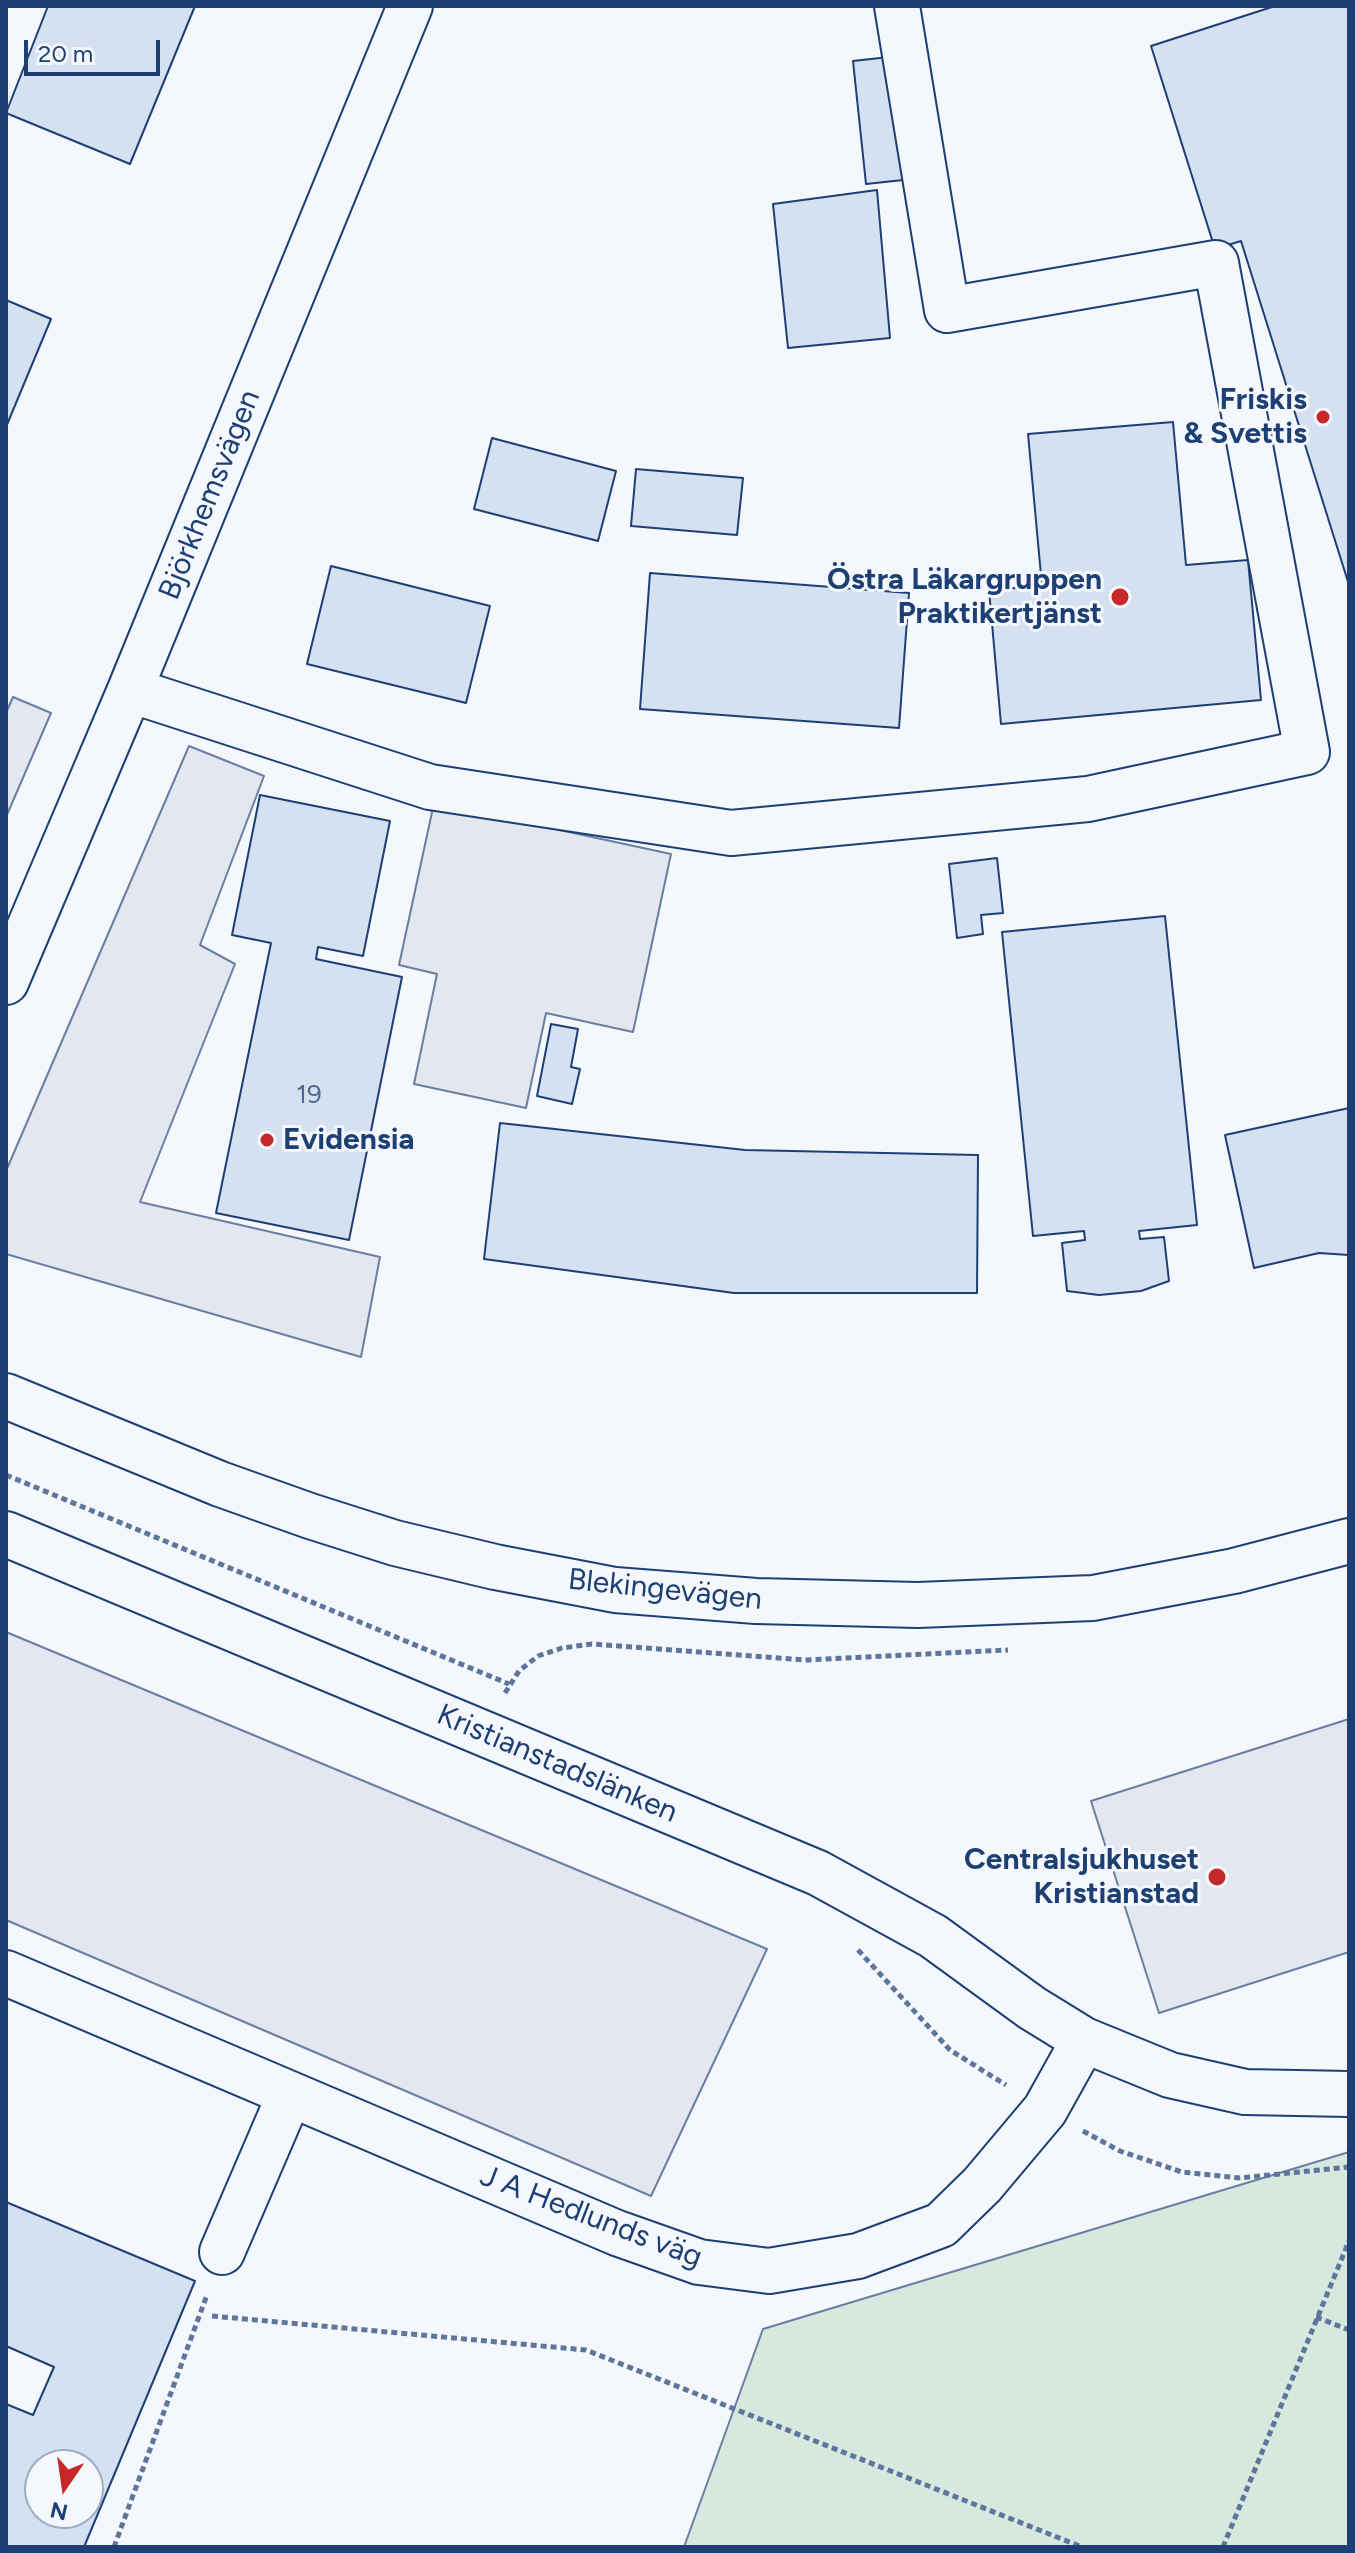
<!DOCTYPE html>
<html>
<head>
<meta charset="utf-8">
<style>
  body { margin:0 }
  #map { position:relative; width:1355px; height:2553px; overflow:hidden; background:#f4f7fb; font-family:Figtree,sans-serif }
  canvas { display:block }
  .frame { position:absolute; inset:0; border:8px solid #1d3f73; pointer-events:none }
  .north { position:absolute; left:24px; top:2449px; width:80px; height:80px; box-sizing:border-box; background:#f4f7fb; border:2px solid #9eadc5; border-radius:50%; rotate:193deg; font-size:22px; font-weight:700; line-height:32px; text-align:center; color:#1d3f73 }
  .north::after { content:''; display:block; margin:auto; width:28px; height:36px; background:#c62828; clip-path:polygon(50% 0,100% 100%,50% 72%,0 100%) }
  .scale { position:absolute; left:24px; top:40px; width:136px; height:36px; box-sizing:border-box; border:4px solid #1d3f73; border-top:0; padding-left:10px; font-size:24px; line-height:28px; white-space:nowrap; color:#1d3f73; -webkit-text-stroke:6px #f4f7fb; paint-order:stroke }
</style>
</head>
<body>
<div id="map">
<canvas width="1355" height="2553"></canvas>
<div class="frame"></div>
<div class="north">N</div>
<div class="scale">20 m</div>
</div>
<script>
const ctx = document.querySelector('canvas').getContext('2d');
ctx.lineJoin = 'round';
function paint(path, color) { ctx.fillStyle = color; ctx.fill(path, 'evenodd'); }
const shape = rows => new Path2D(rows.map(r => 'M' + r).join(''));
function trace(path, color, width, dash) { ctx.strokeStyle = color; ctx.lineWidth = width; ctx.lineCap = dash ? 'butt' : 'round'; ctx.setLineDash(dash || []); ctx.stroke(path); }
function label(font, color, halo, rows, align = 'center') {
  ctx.font = font + ' Figtree,sans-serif'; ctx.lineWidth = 6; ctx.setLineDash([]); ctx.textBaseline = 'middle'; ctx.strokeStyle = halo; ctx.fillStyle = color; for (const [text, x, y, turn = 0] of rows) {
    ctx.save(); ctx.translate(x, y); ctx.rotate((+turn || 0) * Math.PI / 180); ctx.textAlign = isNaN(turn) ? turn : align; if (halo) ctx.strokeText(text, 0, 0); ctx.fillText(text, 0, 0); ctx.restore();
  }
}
const green = shape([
  [1349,2152,1349,2547,684,2547,763,2329,1349,2152]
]);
const parking = shape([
  [13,697,51,713,6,817,6,713,13,697],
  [189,746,264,776,200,945,235,964,140,1202,380,1257,361,1357,6,1254,6,1171,189,746],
  [434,803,671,854,633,1032,546,1013,526,1108,414,1084,437,974,399,965,434,803],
  [6,1632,767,1949,651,2196,6,1920,6,1632],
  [1349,1719,1349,1952,1159,2013,1091,1801,1349,1719]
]);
const building = shape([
  [48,6,195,6,130,164,6,113,48,6],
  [1275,6,1349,6,1349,585,1241,241,1215,249,1151,46,1275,6],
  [889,57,903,180,866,184,853,61,889,57],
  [877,190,890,338,788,348,773,204,877,190],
  [6,300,51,319,6,427,6,300],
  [1173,422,1186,565,1248,560,1261,700,1001,724,989,590,1042,586,1028,434,1173,422],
  [492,438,616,471,598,541,474,509,492,438],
  [636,469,743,478,737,535,631,526,636,469],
  [331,566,490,606,466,703,307,664,331,566],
  [650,573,909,593,899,728,640,709,650,573],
  [260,795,390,821,363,956,318,947,316,959,402,977,349,1240,216,1213,271,943,232,935,260,795],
  [997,858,1003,913,981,915,983,934,957,938,949,864,997,858],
  [1165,916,1197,1225,1139,1231,1140,1239,1164,1237,1169,1281,1141,1291,1099,1295,1067,1291,1062,1243,1085,1240,1084,1231,1033,1236,1002,932,1165,916],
  [551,1024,578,1029,571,1067,580,1069,572,1104,537,1096,551,1024],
  [1349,1108,1349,1255,1319,1253,1254,1268,1225,1135,1349,1108],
  [500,1123,745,1150,978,1155,977,1293,734,1293,484,1259,500,1123],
  [6,2202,195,2281,84,2547,6,2547,6,2404,33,2415,54,2367,6,2346,6,2202],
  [40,2465,88,2465,88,2513,40,2513,40,2465]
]);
const path = shape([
  [6,1475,509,1684],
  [505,1693,519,1671,538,1656,562,1648,592,1644,805,1660,1008,1650],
  [858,1950,950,2050,1006,2085],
  [1083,2131,1120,2151,1182,2172,1240,2178,1349,2167],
  [212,2316,586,2350,1082,2547],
  [1316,2317,1349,2330],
  [114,2547,207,2295],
  [1223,2547,1349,2241]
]);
const minor = shape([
  [130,690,430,787,731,833,1088,799,1307,752,1216,263,947,310,897,6],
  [6,982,130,690,410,6],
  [6,1534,818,1873,933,1936,1032,2008,1084,2040,1170,2075,1245,2092,1349,2094],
  [6,1973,617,2233,699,2262,769,2271,858,2256,941,2225,982,2185,1045,2110,1084,2040],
  [222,2252,290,2094]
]);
const major = shape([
  [6,1396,220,1484,310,1516,395,1543,495,1567,615,1590,756,1601,918,1605,1093,1598,1234,1571,1349,1541]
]);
const markers = [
  [1323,417,8,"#c62828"],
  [1120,597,10,"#c62828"],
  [267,1140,8,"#c62828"],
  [1217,1877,10,"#c62828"]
];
const numberNames = [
  ["19",309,1095]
];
const poiNames = [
  ["Friskis",1307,400],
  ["& Svettis",1307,434],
  ["Östra Läkargruppen",1102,580],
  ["Praktikertjänst",1102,614],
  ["Evidensia",283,1140,"left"],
  ["Centralsjukhuset",1199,1860],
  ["Kristianstad",1199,1894]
];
const streetNames = [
  ["Björkhemsvägen",210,495,-68],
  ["Blekingevägen",665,1590,6],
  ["Kristianstadslänken",557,1764,23],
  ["J A Hedlunds väg",591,2217,21]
];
paint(green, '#d7e8df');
trace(green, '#687fa3', 2);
paint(parking, '#e3e8f0');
trace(parking, '#687fa3', 2);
paint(building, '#d5e0f0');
trace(building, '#1d3f73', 2);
trace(minor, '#1d3f73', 48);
trace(major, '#1d3f73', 48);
trace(path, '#5e769c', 5, [6, 4]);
trace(minor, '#f4f7fb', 44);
trace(major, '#f4f7fb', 44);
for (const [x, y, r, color] of markers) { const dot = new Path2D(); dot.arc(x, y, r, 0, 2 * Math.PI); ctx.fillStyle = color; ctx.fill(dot); trace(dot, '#f4f7fb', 3); }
label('26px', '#4b6792', null, numberNames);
label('bold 30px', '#1d3f73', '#f4f7fb', poiNames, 'right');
label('30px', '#1d3f73', '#f4f7fb', streetNames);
</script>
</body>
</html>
